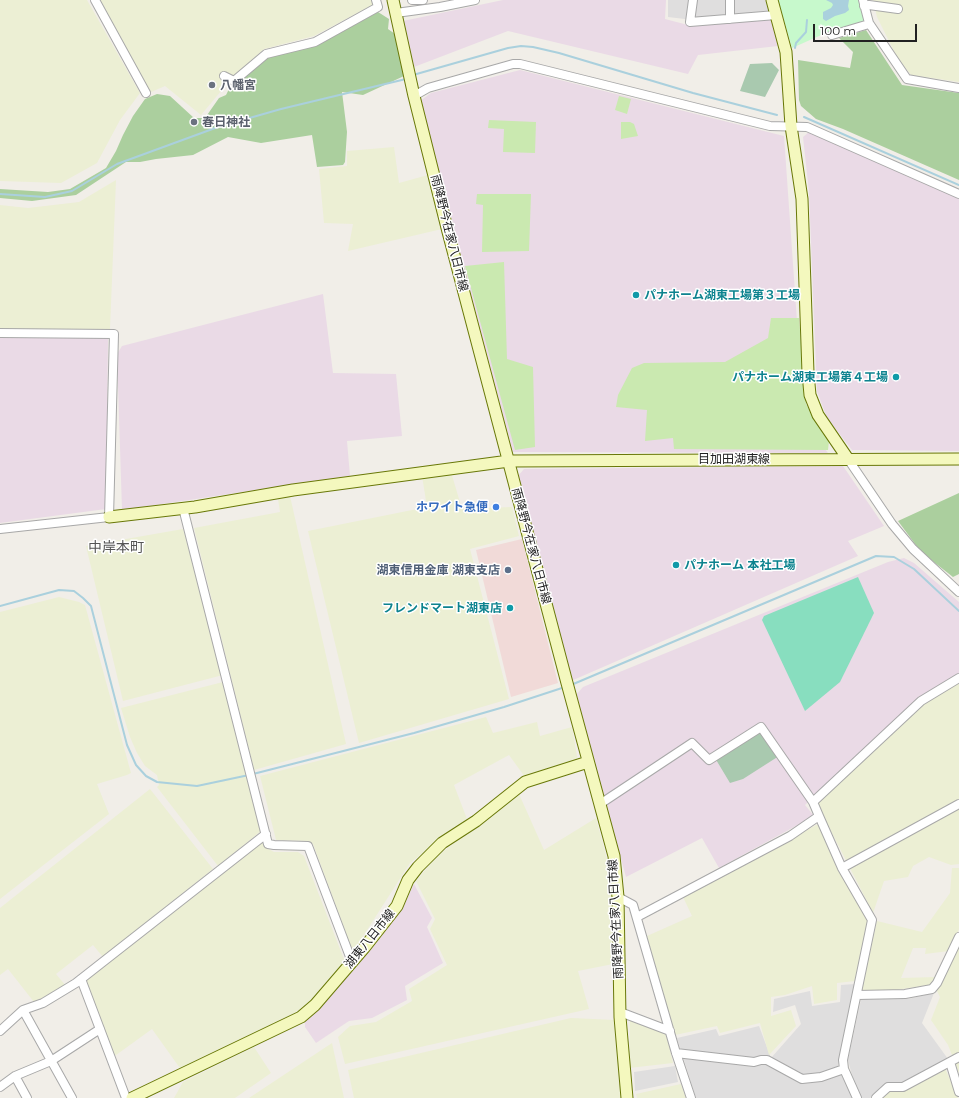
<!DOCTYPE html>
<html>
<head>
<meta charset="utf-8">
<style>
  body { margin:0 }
  #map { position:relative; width:959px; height:1098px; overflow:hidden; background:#f1eee8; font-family:Montserrat,sans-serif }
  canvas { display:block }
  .scale { position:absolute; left:813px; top:24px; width:104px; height:18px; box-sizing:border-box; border:2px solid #212121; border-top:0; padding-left:5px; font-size:12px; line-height:14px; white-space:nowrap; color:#212121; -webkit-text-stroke:3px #fff; paint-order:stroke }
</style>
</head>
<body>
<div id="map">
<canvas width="959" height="1098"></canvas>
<div class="scale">100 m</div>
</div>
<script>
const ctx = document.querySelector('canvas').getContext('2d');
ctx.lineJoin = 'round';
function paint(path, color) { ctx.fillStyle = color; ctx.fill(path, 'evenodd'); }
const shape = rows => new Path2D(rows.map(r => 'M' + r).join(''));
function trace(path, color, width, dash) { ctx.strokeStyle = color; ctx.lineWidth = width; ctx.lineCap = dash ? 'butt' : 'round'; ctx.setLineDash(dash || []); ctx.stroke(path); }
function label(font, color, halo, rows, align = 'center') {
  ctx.font = font + ' Montserrat,"Noto Sans JP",sans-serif'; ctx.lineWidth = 3; ctx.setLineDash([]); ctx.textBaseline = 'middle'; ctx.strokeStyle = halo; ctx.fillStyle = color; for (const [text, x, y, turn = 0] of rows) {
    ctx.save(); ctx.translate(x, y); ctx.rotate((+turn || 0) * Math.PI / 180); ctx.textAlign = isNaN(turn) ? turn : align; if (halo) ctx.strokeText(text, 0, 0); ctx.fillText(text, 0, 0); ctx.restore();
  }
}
const residential = shape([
  [668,0,766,0,770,11,685,19,668,17],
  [855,984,838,1066,854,1098,696,1098,677,1038,716,1029,719,1036,759,1026,771,1058,801,1024,795,1005,773,1012,774,999,810,991,812,1006,840,1002,841,985],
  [934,993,922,1023,948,1059,902,1083,886,1084,870,1098,858,1098,848,1060,861,999,908,999],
  [675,1066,678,1082,635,1091,634,1072]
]);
const commercial = shape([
  [522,539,558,683,511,697,476,550]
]);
const industrial = shape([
  [503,0,666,0,665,19,688,25,771,19,778,46,698,55,688,74,508,31,414,67,403,21],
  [520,70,784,136,804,421,828,453,513,452,420,101,431,93],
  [809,132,959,198,959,451,852,450,827,418,817,391,809,192,803,137],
  [323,294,333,373,396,374,402,436,347,441,350,476,122,510,117,354,122,346],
  [0,337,108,338,106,509,0,523],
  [843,466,884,526,848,541,858,556,571,681,518,476,524,469],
  [904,558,914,563,959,602,959,673,935,690,930,690,805,805,814,816,719,868,702,838,626,877,576,695,583,687,888,562],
  [414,884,432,918,427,927,443,963,405,986,407,1000,372,1018,349,1021,316,1043,305,1027,305,1020,356,968,405,903]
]);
const farmland = shape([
  [0,0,87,0,140,93,120,120,97,163,61,183,0,181],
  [100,0,375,0,376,3,314,36,264,49,227,84,201,115,165,86,149,93],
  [873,0,959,0,959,82,911,75,897,57,877,17],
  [394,147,399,183,428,175,442,229,348,251,353,224,324,223,319,169,347,166,347,151],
  [116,180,110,329,0,329,0,205,28,208,79,202],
  [451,472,462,509,512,507,519,536,470,549,509,699,359,743,308,531,427,507,422,476],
  [290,496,346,744,254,770,194,528,280,512,278,499],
  [183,529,223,675,123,701,86,546],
  [59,597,79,602,85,605,131,773,127,775,97,784,109,814,0,899,0,612],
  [959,681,959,864,951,865,929,857,913,866,908,877,884,881,873,913,817,804,921,706],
  [223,682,261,831,218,866,157,787,159,785,157,775,145,766,137,753,130,737,121,708],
  [486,717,493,733,537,722,540,736,572,727,578,762,525,777,509,755,454,785,467,819,410,863,353,952,313,844,308,841,276,840,260,776],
  [150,789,213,869,103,957,93,945,56,974,66,986,34,1002,8,969,0,975,0,908],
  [519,794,544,850,596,818,610,870,613,964,578,971,589,1009,345,1064,338,1037,350,1026,376,1022,412,1001,409,989,447,965,430,929,435,919,416,881,437,856],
  [820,823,868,921,855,981,837,983,837,1000,814,1004,812,986,785,995,771,997,771,1016,791,1010,796,1026,769,1055,760,1023,720,1033,717,1026,675,1035,647,936,692,916,683,897],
  [264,839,265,847,274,852,298,852,304,856,345,962,315,997,298,1011,182,1071,152,1029,112,1058,84,986,85,979],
  [952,868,959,868,959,929,949,951,925,954,926,948,913,948,901,978,937,977,930,985,895,990,861,991,877,921,922,932,950,893],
  [959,947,959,1073,948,1045,931,1020,940,997,937,991],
  [571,1018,615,1020,622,1098,354,1098,348,1070],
  [630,1019,666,1033,673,1063,629,1068],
  [332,1043,344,1098,249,1098],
  [254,1047,271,1073,235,1098,174,1098,183,1082],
  [945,1068,958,1098,881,1098,889,1090],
  [681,1084,686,1098,637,1098,636,1094]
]);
const grass = shape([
  [619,96,631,99,627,114,615,110],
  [489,120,536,122,535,153,503,152,504,129,488,128],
  [621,122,630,122,634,124,638,136,621,139],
  [477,194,531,194,529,251,482,252,483,205,476,204],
  [504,262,507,359,533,367,535,447,515,450,465,266],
  [771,318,799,318,806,404,829,441,828,450,674,449,673,438,645,441,647,410,616,407,618,395,632,368,644,363,725,362,768,338]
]);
const forest = shape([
  [378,12,389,19,388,29,395,34,404,76,363,95,342,92,347,132,345,162,343,165,317,167,312,135,261,143,228,137,193,155,156,159,140,162,126,162,76,195,32,201,0,198,0,189,48,192,70,189,106,168,116,151,123,135,133,116,145,99,157,94,170,96,194,118,205,118,219,98,226,95,229,89,269,56,319,44],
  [866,30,902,85,959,93,959,180,843,129,816,119,801,106,799,100,798,60,850,68,853,52,839,38],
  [959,493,959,574,953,577,921,552,898,521]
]);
const cemetery = shape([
  [772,63,779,70,765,97,740,91,750,64],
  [761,728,779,756,743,779,730,783,715,758]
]);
const park = shape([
  [778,0,860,0,864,21,828,32,792,48]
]);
const pitch = shape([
  [858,577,874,613,840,682,805,711,762,620,764,616]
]);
const water = shape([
  [826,0,849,0,848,6,849,10,845,13,835,16,826,21,823,19,823,12,831,8,833,5,832,3]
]);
const stream = shape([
  [795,48,796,43,806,32,807,20],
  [413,75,508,48,521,46,533,47,559,53,693,93,777,115],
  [804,117,959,185],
  [0,194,45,197,72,191,117,164,218,127,281,109,406,79],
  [0,606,59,590,74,591,83,598,91,606,127,745,136,765,146,776,157,782,197,786,249,775],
  [571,685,876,556,894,557,914,569,959,611],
  [253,774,414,733,504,707,565,687]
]);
const street = shape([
  [95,0,146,93],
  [412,0,423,0],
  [693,0,690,22,776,15],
  [730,0,730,19],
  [863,0,869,23,907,79,959,88],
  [864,6,869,5,898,9],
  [396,13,440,7,475,0],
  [832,35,869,24],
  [224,76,234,81,266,54,315,42,378,7,376,0],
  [414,96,428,88,513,64,520,64,770,126,807,127,959,194],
  [0,333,114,334,109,517,0,529],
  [848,459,892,524,913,549,959,592],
  [183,508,268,844,274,845,308,846,352,962],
  [813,802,921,701,959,678],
  [600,804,692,743,709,760,761,727,813,802,819,816],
  [842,868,959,804],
  [618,897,633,905,676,1053,691,1098],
  [637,917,790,836,819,816,842,868,872,920,843,1060,844,1069,857,1098],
  [81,979,126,1098],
  [857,995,905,994,932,989,937,983,959,937],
  [23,1010,72,1098],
  [620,1012,670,1031],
  [0,1031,23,1010,43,1003,76,983,266,834],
  [676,1053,754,1062,761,1060,767,1060,802,1079,821,1077,844,1069],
  [950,1062,959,1092],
  [15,1076,27,1098],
  [0,1087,15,1076,51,1061,100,1029],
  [876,1098,888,1087,903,1087,959,1057]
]);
const secondary = shape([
  [393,0,414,96,448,232,567,683,614,856,618,897,620,1017,627,1098],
  [772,0,786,52,791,126,802,199,808,373,810,395,818,415,848,459],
  [109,517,195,507,293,490,509,461,959,459],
  [132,1098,301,1017,315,1005,364,948,397,906,408,880,418,867,442,843,476,821,525,782,588,762]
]);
const markers = [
  [212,85,4,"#6b7280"],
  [194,122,4,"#6b7280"],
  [636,295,4,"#0f9aa8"],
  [896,377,4,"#0f9aa8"],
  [496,507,4,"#3f7fe0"],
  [676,565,4,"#0f9aa8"],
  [508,570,4,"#5c6f8a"],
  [510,608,4,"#0f9aa8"]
];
const worshipNames = [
  ["八幡宮",220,85],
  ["春日神社",202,122]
];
const streetNames = [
  ["雨降野今在家八日市線",449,233,76],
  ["目加田湖東線",734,459],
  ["雨降野今在家八日市線",531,546,75],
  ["雨降野今在家八日市線",616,919,-93],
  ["湖東八日市線",370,939,-51]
];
const cultureNames = [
  ["パナホーム湖東工場第３工場",644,295],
  ["パナホーム湖東工場第４工場",888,377,"right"],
  ["パナホーム 本社工場",684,565],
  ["フレンドマート湖東店",502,608,"right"]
];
const shopNames = [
  ["ホワイト急便",488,507]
];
const serviceNames = [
  ["湖東信用金庫 湖東支店",500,570]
];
const quarterNames = [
  ["中岸本町",116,548]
];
paint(residential, '#dfdede');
paint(commercial, '#f1dad8');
paint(industrial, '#eadae6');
paint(farmland, '#ecefd4');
paint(grass, '#cae9b0');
paint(forest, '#abcf9e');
paint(cemetery, '#a9c9af');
paint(park, '#c7f9cc');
paint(pitch, '#88debf');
paint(water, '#aad0dd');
trace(stream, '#aad0dd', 2);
trace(street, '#a8a8a8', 10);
trace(secondary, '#697808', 13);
trace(street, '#fff', 8);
trace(secondary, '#f4f8be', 11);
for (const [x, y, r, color] of markers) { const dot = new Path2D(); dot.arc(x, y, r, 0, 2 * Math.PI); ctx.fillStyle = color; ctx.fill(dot); trace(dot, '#fff', 1.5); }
label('bold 12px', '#5b616d', '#fff', worshipNames, 'left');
label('12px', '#212121', '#fff', streetNames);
label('bold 12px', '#0d838f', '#fff', cultureNames, 'left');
label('bold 12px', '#366cbe', '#fff', shopNames, 'right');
label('bold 12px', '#4e5e75', '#fff', serviceNames, 'right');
label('14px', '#545454', '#fff', quarterNames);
</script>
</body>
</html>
